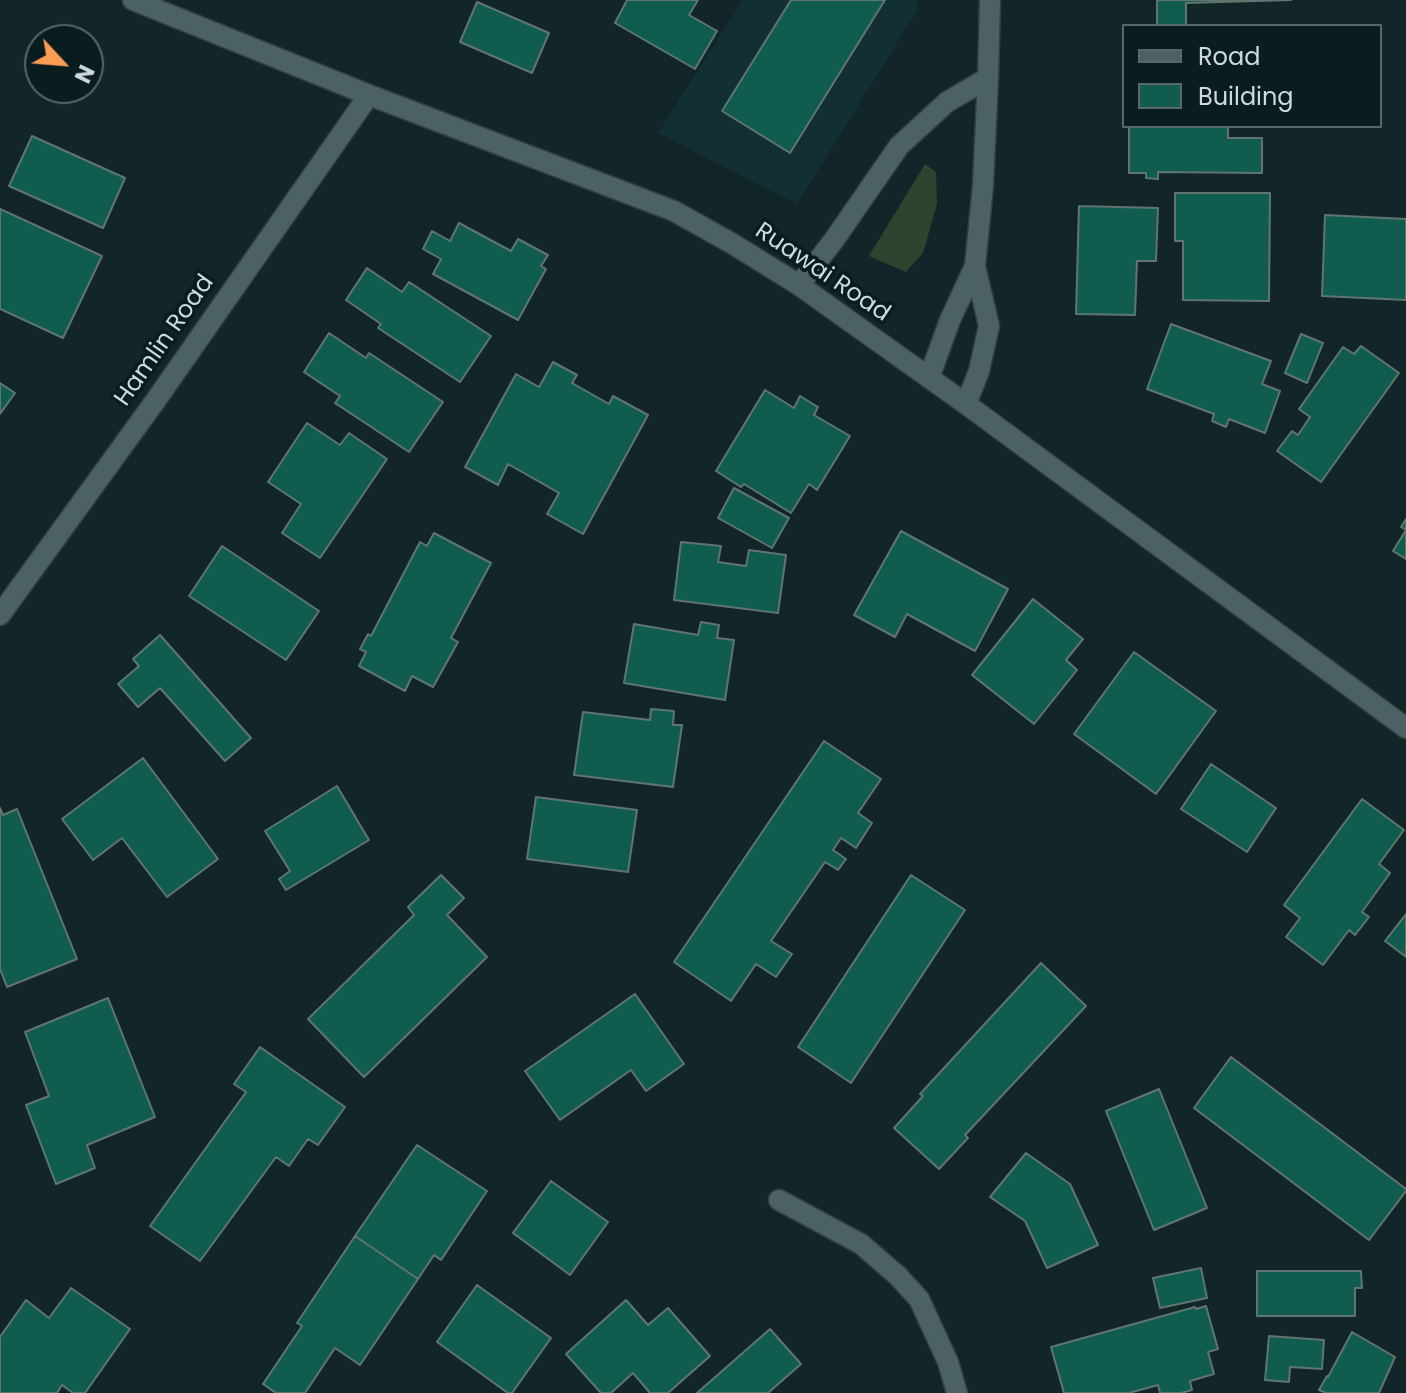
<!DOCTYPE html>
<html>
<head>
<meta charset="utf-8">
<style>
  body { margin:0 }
  #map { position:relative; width:1406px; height:1393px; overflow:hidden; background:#122528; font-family:Poppins,sans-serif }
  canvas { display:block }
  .legend { position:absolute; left:1122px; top:24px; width:260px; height:104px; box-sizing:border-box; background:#091c1e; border:2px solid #58686a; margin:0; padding:10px 14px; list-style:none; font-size:24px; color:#cedadb }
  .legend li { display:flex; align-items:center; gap:16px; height:40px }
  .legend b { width:40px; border:2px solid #58686a }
  .north { position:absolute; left:24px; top:24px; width:80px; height:80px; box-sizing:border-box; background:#091c1e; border:2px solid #58686a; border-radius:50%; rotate:116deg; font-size:22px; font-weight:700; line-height:32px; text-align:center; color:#cedadb }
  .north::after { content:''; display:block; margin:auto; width:28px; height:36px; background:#fc9d53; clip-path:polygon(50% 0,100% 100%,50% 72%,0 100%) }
</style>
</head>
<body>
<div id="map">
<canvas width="1406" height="1393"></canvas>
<ul class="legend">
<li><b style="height:10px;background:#4c6164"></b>Road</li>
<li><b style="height:22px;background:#105d4f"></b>Building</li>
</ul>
<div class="north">N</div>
</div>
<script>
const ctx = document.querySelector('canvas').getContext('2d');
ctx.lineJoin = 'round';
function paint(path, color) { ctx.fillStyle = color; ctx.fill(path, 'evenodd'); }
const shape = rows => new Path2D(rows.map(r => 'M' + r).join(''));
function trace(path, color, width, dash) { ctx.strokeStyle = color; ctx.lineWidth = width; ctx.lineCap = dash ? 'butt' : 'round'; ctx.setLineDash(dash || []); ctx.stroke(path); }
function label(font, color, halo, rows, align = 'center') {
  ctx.font = font + ' Poppins,sans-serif'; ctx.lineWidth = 7; ctx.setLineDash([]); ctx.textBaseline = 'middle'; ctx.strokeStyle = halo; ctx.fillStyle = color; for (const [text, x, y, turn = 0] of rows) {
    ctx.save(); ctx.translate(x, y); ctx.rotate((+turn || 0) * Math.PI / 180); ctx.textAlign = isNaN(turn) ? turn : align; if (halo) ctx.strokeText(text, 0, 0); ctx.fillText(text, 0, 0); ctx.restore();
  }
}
const built = shape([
  [743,0,917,0,917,11,797,204,658,133]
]);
const green = shape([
  [925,164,936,172,937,204,923,253,906,272,869,256]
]);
const building = shape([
  [627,0,698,0,689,15,717,31,695,69,615,23,627,0],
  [791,0,885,0,790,153,722,111,791,0],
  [1157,0,1291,0,1186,3,1186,25,1157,25,1157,0],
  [477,2,549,33,532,73,460,42,477,2],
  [1129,126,1228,126,1228,138,1262,138,1262,173,1158,172,1158,179,1146,178,1146,173,1129,173,1129,126],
  [32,136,125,178,103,228,9,186,32,136],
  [1175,193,1270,193,1269,301,1183,300,1183,241,1175,241,1175,193],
  [1079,206,1158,208,1156,261,1137,261,1135,315,1076,314,1079,206],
  [0,209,102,256,63,338,0,309,0,209],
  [1325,215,1406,219,1406,300,1322,296,1325,215],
  [459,223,511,251,518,239,548,255,541,266,546,269,518,320,433,274,441,259,423,249,432,231,450,241,459,223],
  [367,268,402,292,409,282,491,336,460,382,378,328,381,324,346,300,367,268],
  [1171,324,1271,361,1262,384,1280,391,1265,433,1229,419,1226,427,1212,421,1214,414,1147,389,1171,324],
  [329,333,366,358,369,353,443,402,409,452,335,403,340,396,304,372,329,333],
  [1301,334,1323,343,1307,383,1285,373,1301,334],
  [1361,346,1399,373,1321,482,1277,451,1292,431,1298,435,1310,417,1299,409,1343,347,1354,354,1361,346],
  [553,362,577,375,572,383,609,404,613,396,648,415,583,534,547,514,559,493,508,464,498,485,465,467,516,374,539,387,553,362],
  [0,383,15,393,0,414,0,383],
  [765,390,794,408,800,396,818,407,814,415,850,436,817,490,809,484,791,513,744,484,741,487,716,471,765,390],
  [307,423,340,445,349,433,387,459,320,558,282,533,301,504,268,482,307,423],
  [734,488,789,518,772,548,718,518,734,488],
  [1406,519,1406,559,1393,551,1406,530,1401,527,1406,519],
  [901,531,1008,589,975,651,907,614,895,637,854,615,901,531],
  [434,533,491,563,451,638,458,642,433,687,412,676,405,691,359,666,366,652,360,649,368,634,371,636,420,542,427,546,434,533],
  [681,542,721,546,718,562,746,566,749,550,786,555,778,613,674,600,681,542],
  [222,546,319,611,286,660,189,596,222,546],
  [1033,599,1083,639,1066,660,1077,670,1034,724,972,675,1033,599],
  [701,622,719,625,717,638,734,640,725,700,624,683,634,624,698,635,701,622],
  [160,635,251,738,225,761,160,688,138,707,118,684,139,666,133,659,160,635],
  [1134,652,1216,711,1156,794,1074,734,1134,652],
  [651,709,674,711,673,725,682,725,673,787,574,775,583,712,650,720,651,709],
  [824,741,881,779,858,813,872,823,856,848,841,838,833,850,846,859,838,870,825,862,771,941,792,954,776,977,756,964,731,1001,674,962,824,741],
  [143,758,218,859,167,897,122,838,93,860,62,819,143,758],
  [1211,764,1276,808,1247,852,1181,809,1211,764],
  [337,786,369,840,286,890,279,879,290,871,265,831,337,786],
  [536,797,637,810,628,872,527,859,536,797],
  [1362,799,1404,830,1379,864,1390,873,1362,912,1369,917,1355,935,1349,930,1323,965,1286,937,1300,918,1284,905,1362,799],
  [0,808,3,815,17,809,77,959,7,987,0,969,0,808],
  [441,875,464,898,447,915,487,957,364,1077,308,1019,414,915,408,907,441,875],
  [911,875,965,910,851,1083,798,1047,911,875],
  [1406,914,1406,957,1385,941,1406,914],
  [1041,963,1086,1006,965,1135,968,1138,939,1169,894,1128,923,1096,920,1094,1041,963],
  [635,994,684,1064,646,1091,631,1070,560,1120,525,1071,635,994],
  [108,998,155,1117,87,1145,95,1168,56,1184,26,1105,49,1096,25,1032,108,998],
  [260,1047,345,1107,318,1145,308,1139,289,1166,276,1157,200,1261,150,1226,246,1092,234,1084,260,1047],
  [1231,1057,1406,1189,1406,1191,1369,1240,1194,1108,1231,1057],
  [1159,1089,1207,1208,1154,1230,1106,1111,1159,1089],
  [417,1145,487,1191,441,1260,434,1255,418,1279,355,1236,417,1145],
  [1026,1153,1070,1184,1098,1245,1047,1268,1025,1221,990,1197,1026,1153],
  [551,1181,608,1222,570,1275,513,1233,551,1181],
  [355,1236,418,1279,360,1365,335,1348,305,1393,276,1393,263,1384,302,1326,297,1323,355,1236],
  [1201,1268,1207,1298,1160,1308,1153,1278,1201,1268],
  [1257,1271,1361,1271,1362,1288,1355,1288,1355,1316,1257,1316,1257,1271],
  [477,1285,551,1338,512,1393,508,1393,437,1342,477,1285],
  [71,1288,130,1329,85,1393,73,1393,62,1385,57,1393,0,1393,0,1337,26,1300,49,1318,71,1288],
  [626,1300,648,1325,668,1308,710,1356,668,1393,650,1393,633,1373,611,1393,601,1393,566,1354,626,1300],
  [1206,1306,1218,1349,1208,1352,1214,1374,1190,1381,1192,1390,1181,1393,1160,1393,1158,1385,1129,1393,1064,1393,1051,1347,1195,1307,1196,1309,1206,1306],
  [770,1329,801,1364,768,1393,697,1393,770,1329],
  [1352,1332,1395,1357,1379,1393,1326,1393,1319,1390,1327,1376,1328,1377,1352,1332],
  [1269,1336,1324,1340,1322,1369,1290,1367,1289,1382,1265,1380,1269,1336]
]);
const minor = shape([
  [133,0,369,95,674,211,733,244,799,285,966,404,1406,728],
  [799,285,834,240,899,146,947,102,988,78],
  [929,378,950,320,975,266],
  [966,404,979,371,989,326,975,266,983,185,988,78,990,0],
  [0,615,156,400,369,95],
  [779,1200,861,1244,898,1276,919,1299,948,1362,957,1393]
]);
const streetNames = [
  ["Ruawai Road",822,273,34],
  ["Hamlin Road",165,341,-55]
];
paint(built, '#122f33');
paint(green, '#2d442f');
paint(building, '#105d4f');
trace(building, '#617570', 2);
trace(minor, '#313f41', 23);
trace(minor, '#4c6164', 20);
label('24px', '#cedadb', '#091c1e', streetNames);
</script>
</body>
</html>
